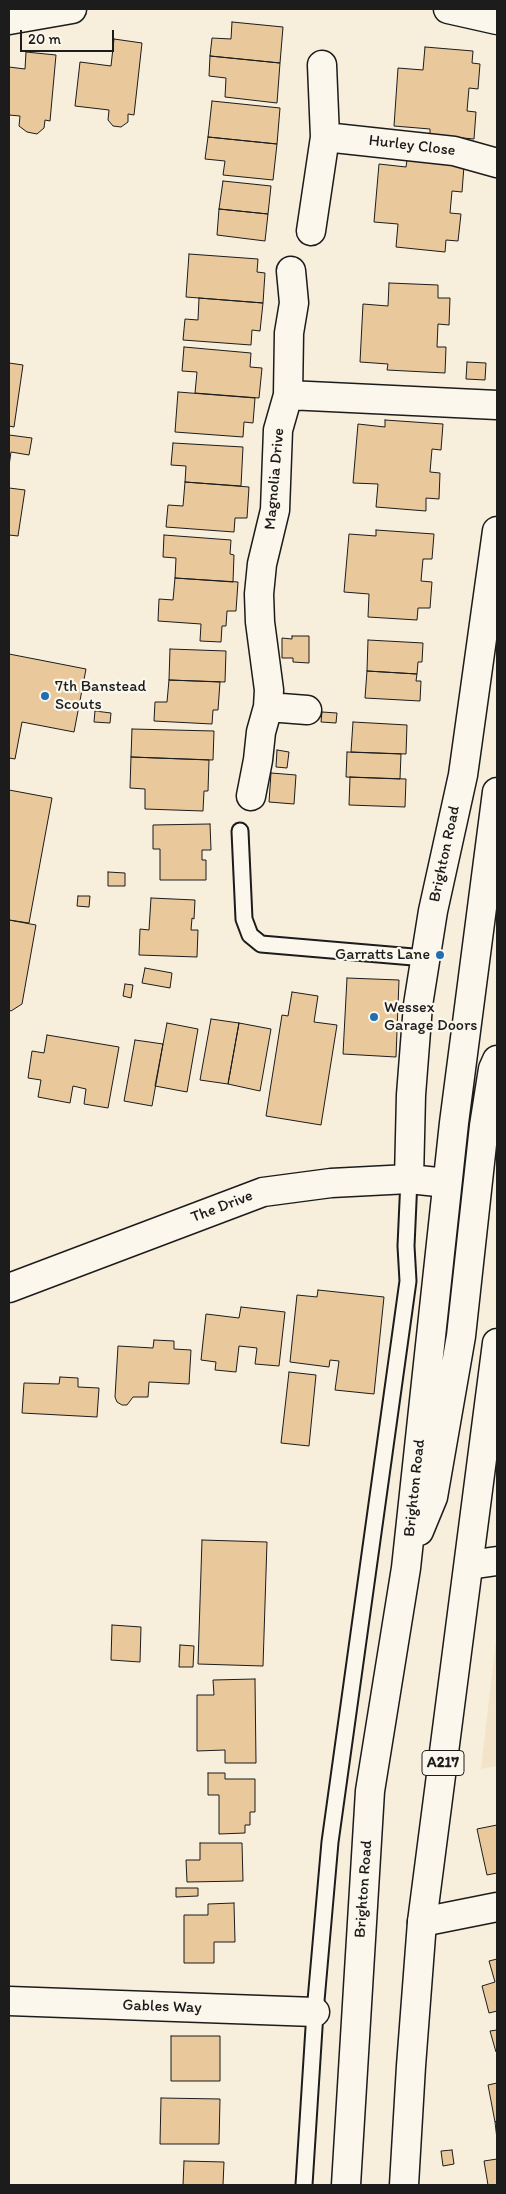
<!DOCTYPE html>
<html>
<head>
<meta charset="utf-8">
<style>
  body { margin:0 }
  #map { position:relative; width:506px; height:2194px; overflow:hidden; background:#f7eedc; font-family:Itim,sans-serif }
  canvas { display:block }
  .frame { position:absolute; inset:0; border:10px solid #1c1c1c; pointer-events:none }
  .scale { position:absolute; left:20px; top:30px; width:94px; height:22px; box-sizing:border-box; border:2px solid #1c1c1c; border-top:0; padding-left:6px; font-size:15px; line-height:18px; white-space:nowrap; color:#1c1c1c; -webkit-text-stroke:4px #fbf7ec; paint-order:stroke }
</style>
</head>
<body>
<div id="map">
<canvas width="506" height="2194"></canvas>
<div class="frame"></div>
<div class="scale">20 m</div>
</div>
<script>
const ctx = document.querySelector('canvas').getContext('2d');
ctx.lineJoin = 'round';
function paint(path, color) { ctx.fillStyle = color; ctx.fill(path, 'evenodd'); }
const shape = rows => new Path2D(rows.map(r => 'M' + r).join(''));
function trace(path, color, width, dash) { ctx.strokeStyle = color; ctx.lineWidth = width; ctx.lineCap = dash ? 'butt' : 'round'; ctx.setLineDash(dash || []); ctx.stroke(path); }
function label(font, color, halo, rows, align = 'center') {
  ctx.font = font + ' Itim,sans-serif'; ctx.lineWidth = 4.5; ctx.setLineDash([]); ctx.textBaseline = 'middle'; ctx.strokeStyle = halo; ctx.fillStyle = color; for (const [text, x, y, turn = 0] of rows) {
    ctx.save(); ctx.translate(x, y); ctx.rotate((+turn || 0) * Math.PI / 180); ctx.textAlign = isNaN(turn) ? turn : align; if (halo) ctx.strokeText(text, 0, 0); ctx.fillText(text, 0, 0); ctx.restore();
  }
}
const built = shape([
  [497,1636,497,1766,481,1769,496,1640]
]);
const building = shape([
  [232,22,283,27,280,63,210,56,212,38,231,39,232,22],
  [114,39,142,43,134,115,128,114,128,122,121,127,113,126,108,120,109,110,75,106,80,62,111,66,114,39],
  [425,47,473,51,472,63,480,64,478,89,469,88,467,111,476,112,474,139,430,135,430,129,394,126,398,68,423,70,425,47],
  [26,52,56,55,50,121,45,120,44,128,37,134,27,132,19,126,20,116,9,115,9,67,25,69,26,52],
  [210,56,280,63,277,103,225,97,226,78,209,76,210,56],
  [212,101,280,108,277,144,208,137,212,101],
  [208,137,277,144,273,180,223,175,225,161,205,159,208,137],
  [407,160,464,166,462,192,452,191,450,213,461,214,458,241,446,240,445,252,396,247,398,224,374,222,379,164,406,167,407,160],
  [223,181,271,186,268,214,219,209,223,181],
  [219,209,268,214,265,241,217,235,219,209],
  [189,254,258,259,257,272,265,273,263,303,186,297,189,254],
  [389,283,438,285,438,298,450,298,449,325,438,324,437,347,446,347,445,373,387,370,388,364,360,362,363,304,388,306,389,283],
  [199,298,263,303,260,331,252,330,251,345,183,340,185,319,198,320,199,298],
  [184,347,251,353,250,367,262,368,259,398,195,393,197,372,182,371,184,347],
  [467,362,486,363,485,380,466,379,467,362],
  [9,363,23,365,14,427,9,426,9,363],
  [178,392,255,398,253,423,244,422,243,437,175,432,178,392],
  [385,420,443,424,441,450,432,449,430,472,440,473,439,499,426,498,426,511,376,507,378,484,353,483,358,424,385,427,385,420],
  [9,435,32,438,29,455,11,452,9,466,9,435],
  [173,443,243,447,241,486,185,482,186,466,171,465,173,443],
  [185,482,249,487,247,518,235,518,234,532,166,527,168,505,183,506,185,482],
  [9,488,25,490,18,536,9,535,9,488],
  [376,530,434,534,432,559,423,559,421,581,432,582,430,608,418,608,417,620,368,617,369,594,344,592,349,534,376,536,376,530],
  [164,535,231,540,230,554,234,555,233,582,175,578,176,558,163,557,164,535],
  [175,578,238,582,236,611,227,611,226,626,222,626,221,642,200,641,201,624,158,621,159,599,173,600,175,578],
  [292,636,309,636,309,663,293,662,293,658,282,658,282,638,292,639,292,636],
  [368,640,423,643,422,662,418,662,417,674,367,671,368,640],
  [170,649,226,651,225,682,169,680,170,649],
  [9,654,86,669,74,732,22,722,15,759,9,758,9,654],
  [367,671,417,674,416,681,421,681,420,701,365,698,367,671],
  [169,680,220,682,218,710,213,710,212,724,154,721,155,702,167,702,169,680],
  [95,711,111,713,110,723,94,722,95,711],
  [322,712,337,713,336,723,321,722,322,712],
  [353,722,407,725,406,754,351,752,353,722],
  [132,729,214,731,213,760,131,757,132,729],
  [277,750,289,752,287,768,276,767,277,750],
  [347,752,401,754,400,779,346,777,347,752],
  [131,757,209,760,208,791,204,791,203,811,145,809,145,789,130,788,131,757],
  [271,773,296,775,294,804,269,802,271,773],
  [350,777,406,779,405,807,349,805,350,777],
  [9,790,52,798,29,923,9,920,9,790],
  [210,824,211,850,202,850,202,860,206,860,206,880,160,880,160,849,153,849,153,825,210,824],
  [108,872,125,873,125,886,108,886,108,872],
  [78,896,90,896,89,907,77,906,78,896],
  [151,898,195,900,194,919,192,918,191,930,198,930,197,957,139,955,140,929,149,930,151,898],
  [9,920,36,925,22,1004,11,1011,9,1010,9,920],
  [145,968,172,973,170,988,142,983,145,968],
  [347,978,399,980,396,1057,343,1054,347,978],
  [125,984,133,985,131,998,123,996,125,984],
  [292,992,318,996,314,1022,337,1025,321,1125,266,1116,282,1015,288,1016,292,992],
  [211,1019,239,1023,228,1084,200,1080,211,1019],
  [167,1023,198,1029,187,1092,155,1086,167,1023],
  [239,1023,271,1029,260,1091,228,1084,239,1023],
  [47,1035,119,1047,108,1108,84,1104,86,1089,73,1086,70,1103,38,1097,41,1080,28,1078,32,1051,44,1053,47,1035],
  [135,1040,163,1044,152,1106,124,1101,135,1040],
  [318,1290,384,1297,374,1394,335,1390,339,1361,330,1360,329,1367,290,1362,297,1295,317,1297,318,1290],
  [241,1307,285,1312,279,1366,255,1364,257,1348,239,1346,236,1372,215,1370,216,1362,201,1360,206,1314,239,1318,241,1307],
  [154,1340,174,1341,174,1349,191,1350,189,1384,149,1382,148,1397,133,1397,127,1405,122,1405,117,1402,115,1397,118,1346,153,1348,154,1340],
  [289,1372,316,1375,309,1446,281,1443,289,1372],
  [60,1377,78,1378,78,1387,99,1388,97,1417,22,1413,24,1383,59,1384,60,1377],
  [202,1540,267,1542,263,1666,198,1664,202,1540],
  [112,1625,141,1627,140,1662,111,1660,112,1625],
  [180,1645,194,1646,193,1667,179,1667,180,1645],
  [255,1679,256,1763,225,1763,225,1750,197,1751,197,1695,214,1695,213,1680,255,1679],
  [208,1773,225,1773,225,1779,255,1779,255,1812,250,1812,250,1825,245,1825,245,1833,219,1834,219,1795,208,1795,208,1773],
  [497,1825,497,1873,487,1875,477,1829,497,1825],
  [200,1843,242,1843,243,1881,187,1882,186,1860,200,1860,200,1843],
  [176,1888,198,1888,198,1896,176,1897,176,1888],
  [234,1903,235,1942,214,1942,214,1963,184,1963,184,1915,208,1915,208,1904,234,1903],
  [497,1959,497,2011,489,2013,482,1986,495,1982,489,1961,497,1959],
  [497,2030,497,2052,496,2052,490,2031,497,2030],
  [171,2036,220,2036,220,2081,171,2081,171,2036],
  [497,2083,497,2121,495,2122,488,2085,497,2083],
  [161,2098,220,2099,219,2144,160,2144,161,2098],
  [497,2121,497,2139,495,2122,497,2121],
  [452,2150,454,2164,443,2166,441,2151,452,2150],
  [497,2159,497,2185,488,2185,484,2161,497,2159],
  [184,2161,224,2162,223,2185,183,2185,184,2161]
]);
const service = shape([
  [240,831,244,919,250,935,261,944,425,958],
  [304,2185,315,2012,330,1842,408,1281,406,1246,409,1179]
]);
const minor = shape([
  [448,9,497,20],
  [9,20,72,9],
  [325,137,454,151,497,163],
  [311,231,325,137,322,65],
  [288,395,497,405],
  [268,707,307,710],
  [251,796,258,760,261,732,268,707,269,690,260,622,259,594,262,564,275,510,278,430,288,395,289,333,294,303,291,271],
  [409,1179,411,1095,418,1005,433,911,463,775,497,531],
  [9,1288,263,1192,331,1183,409,1179,447,1183],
  [469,1565,497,1561],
  [422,1922,497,1907],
  [9,2001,315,2012]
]);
const trunk = shape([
  [419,1531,433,1497,461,1336,484,1126,493,1069,497,1060],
  [346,2185,370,1791,406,1568,454,1123,497,792],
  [404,2185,411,2066,422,1922,497,1343]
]);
const markers = [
  [45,696,5,"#1f6fb2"],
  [440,955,5,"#1f6fb2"],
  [374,1017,5,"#1f6fb2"]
];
const shields = [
  [443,1763,42]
];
const shieldNames = [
  ["A217",443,1763]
];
const streetNames = [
  ["Hurley Close",412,146,7],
  ["Magnolia Drive",275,479,-85],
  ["Brighton Road",445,854,-78],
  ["The Drive",222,1207,-21],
  ["Brighton Road",415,1488,-84],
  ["Brighton Road",364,1889,-86],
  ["Gables Way",162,2007,2]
];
const poiNames = [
  ["7th Banstead",55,687],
  ["Scouts",55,705],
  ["Garratts Lane",430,955,"right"],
  ["Wessex",384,1008],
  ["Garage Doors",384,1026]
];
paint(built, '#f3e3c8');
paint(building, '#e9c89b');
trace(building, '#1c1c1c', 1);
trace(service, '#1c1c1c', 19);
trace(minor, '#1c1c1c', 31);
trace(trunk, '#1c1c1c', 31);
trace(service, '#fbf7ec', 15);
trace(minor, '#fbf7ec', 28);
trace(trunk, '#fbf7ec', 28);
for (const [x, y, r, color] of markers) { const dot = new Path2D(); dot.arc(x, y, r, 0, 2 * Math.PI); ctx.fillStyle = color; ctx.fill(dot); trace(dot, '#fbf7ec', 2); }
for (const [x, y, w] of shields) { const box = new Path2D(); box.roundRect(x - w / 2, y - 12.5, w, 25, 4); ctx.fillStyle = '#fbf7ec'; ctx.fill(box); trace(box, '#1c1c1c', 1); }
label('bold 15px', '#1c1c1c', null, shieldNames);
label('16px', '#1c1c1c', '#fbf7ec', streetNames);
label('16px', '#1c1c1c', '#fbf7ec', poiNames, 'left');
</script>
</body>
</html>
